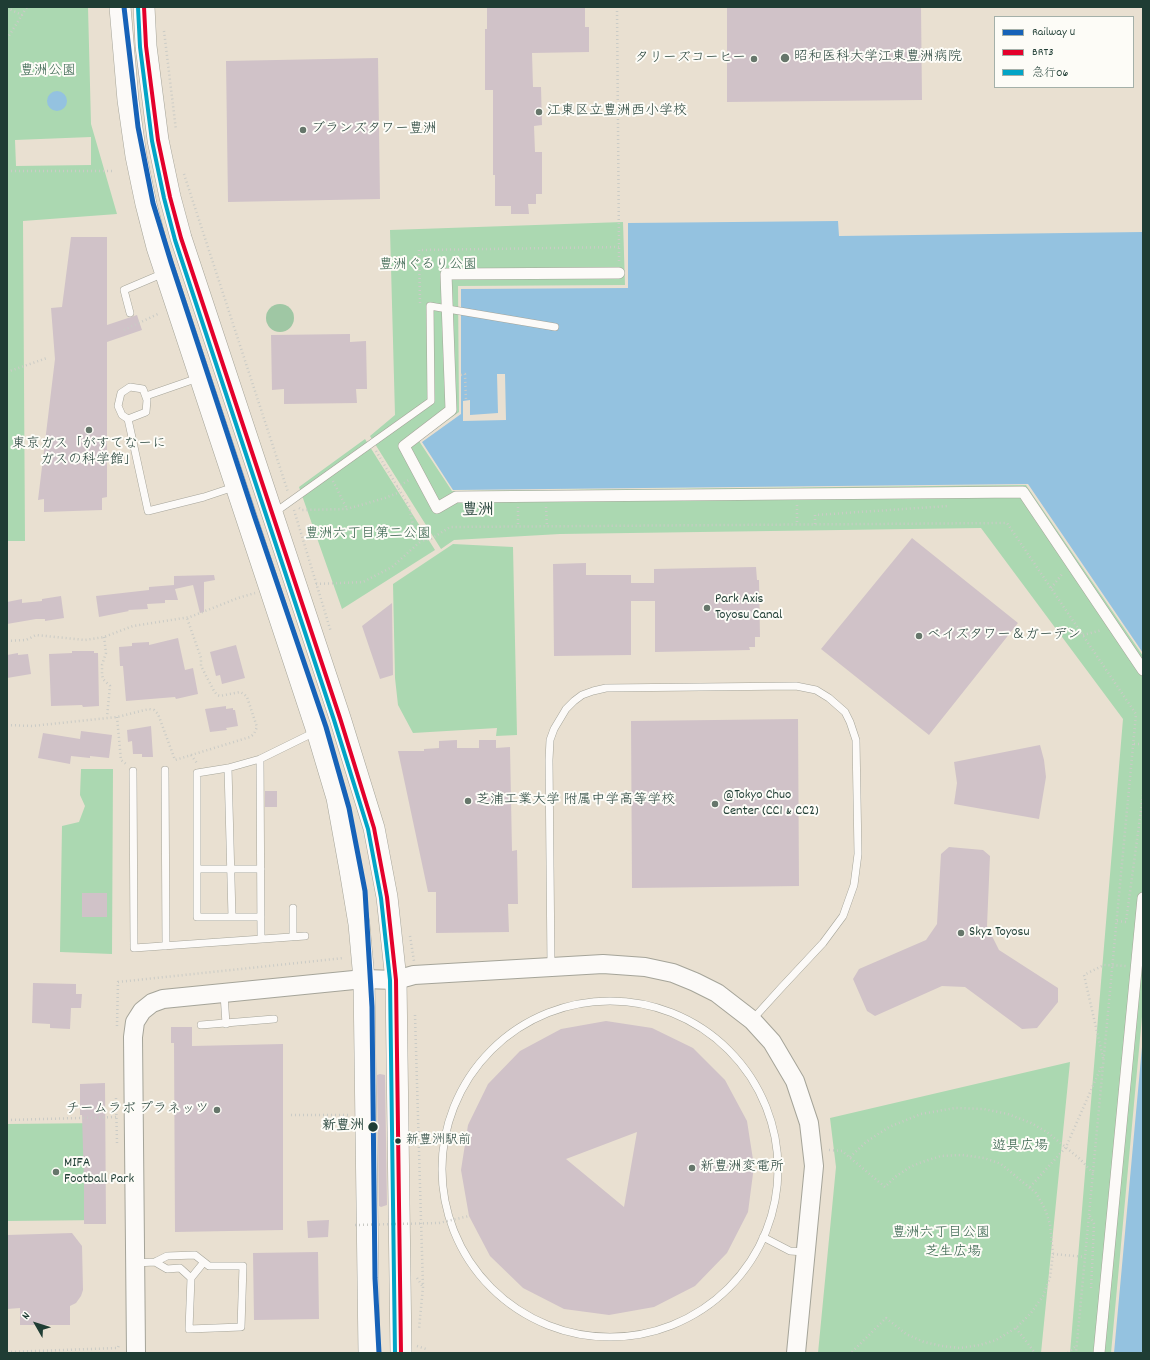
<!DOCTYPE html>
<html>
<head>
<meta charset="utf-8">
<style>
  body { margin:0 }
  #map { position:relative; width:1150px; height:1360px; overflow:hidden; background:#e9e0d1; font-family:Dekko,"Klee One",sans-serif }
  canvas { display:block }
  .frame { position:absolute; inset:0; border:8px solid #1f3d34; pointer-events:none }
  .legend { position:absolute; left:994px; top:16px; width:140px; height:72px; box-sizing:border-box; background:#fdfcf7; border:1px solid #a4b0a9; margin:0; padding:5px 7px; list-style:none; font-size:12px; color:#1f3d34 }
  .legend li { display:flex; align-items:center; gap:8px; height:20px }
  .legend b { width:20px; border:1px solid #a4b0a9 }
  .north { position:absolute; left:16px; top:1304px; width:40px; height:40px; -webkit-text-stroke:3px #fdfcf7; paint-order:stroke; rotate:309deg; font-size:11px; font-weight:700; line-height:16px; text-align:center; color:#1f3d34 }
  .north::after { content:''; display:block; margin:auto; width:14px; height:18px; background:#1f3d34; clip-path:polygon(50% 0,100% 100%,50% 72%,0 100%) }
</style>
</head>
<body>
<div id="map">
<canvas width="1150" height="1360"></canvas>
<div class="frame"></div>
<ul class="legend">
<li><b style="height:5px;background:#1662b8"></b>Railway U</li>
<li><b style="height:5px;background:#e4002b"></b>BRT3</li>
<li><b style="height:5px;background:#02a4c6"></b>急行06</li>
</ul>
<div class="north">N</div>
</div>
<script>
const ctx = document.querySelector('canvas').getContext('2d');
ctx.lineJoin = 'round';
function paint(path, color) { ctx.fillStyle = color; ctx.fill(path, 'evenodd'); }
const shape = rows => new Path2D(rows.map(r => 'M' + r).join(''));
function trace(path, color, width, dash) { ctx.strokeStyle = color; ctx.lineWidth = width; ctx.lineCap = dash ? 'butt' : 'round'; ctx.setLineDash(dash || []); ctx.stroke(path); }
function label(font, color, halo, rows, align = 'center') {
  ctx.font = font + ' Dekko,"Klee One",sans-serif'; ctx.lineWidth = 4; ctx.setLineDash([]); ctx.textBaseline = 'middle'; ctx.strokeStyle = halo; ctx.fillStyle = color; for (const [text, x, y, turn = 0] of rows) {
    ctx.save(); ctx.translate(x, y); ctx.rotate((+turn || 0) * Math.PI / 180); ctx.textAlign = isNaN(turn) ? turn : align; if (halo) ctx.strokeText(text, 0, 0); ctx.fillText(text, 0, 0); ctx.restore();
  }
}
const green = shape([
  [7,7,88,7,91,124,117,214,23,221,25,541,7,541],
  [91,137,91,165,16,166,15,140],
  [623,222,625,285,458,286,459,412,419,441,452,491,1026,485,1143,656,1143,1006,1111,1353,1070,1353,1123,719,981,528,560,534,454,540,441,549,370,436,395,415,390,230],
  [365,439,435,550,342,609,299,487],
  [453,544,513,547,517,735,496,736,497,728,413,733,398,705,395,678,393,584],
  [81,769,113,769,112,954,60,952,62,826,79,822,85,806,80,795],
  [1070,1062,1041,1353,818,1353,836,1167,830,1118],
  [104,1123,105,1220,7,1221,7,1124]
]);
const forest = shape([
  '266 318a14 14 0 1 1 28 0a14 14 0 1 1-28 0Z'
]);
const water = shape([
  '47 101a10 10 0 1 1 20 0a10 10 0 1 1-20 0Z',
  [838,221,839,236,1143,232,1143,653,1028,484,453,490,422,442,461,414,461,289,628,288,628,223],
  [1143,1036,1143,1353,1114,1353]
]);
const pier = shape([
  [497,374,505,374,506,420,463,421,463,401,470,400,470,415,498,413]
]);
const building = shape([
  [487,7,585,7,585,27,589,27,589,52,532,53,533,87,541,87,542,125,534,126,535,152,542,152,542,194,536,194,536,204,528,204,529,214,511,214,511,206,495,206,495,175,493,175,493,90,485,90,485,29,487,29],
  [727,7,921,7,922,100,727,102],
  [378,58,380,199,228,202,226,61],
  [71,237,107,237,107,325,137,315,142,330,107,342,107,497,102,498,102,510,44,512,44,499,38,500,55,359,51,308,62,307],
  [350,334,350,342,366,341,367,389,356,389,357,403,284,404,284,389,272,390,271,335],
  [912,538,1018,623,929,735,821,649],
  [586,563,586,575,631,575,631,583,654,583,654,569,756,567,757,580,759,580,760,637,755,637,755,647,749,647,750,650,655,652,655,601,631,601,631,655,554,656,553,564],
  [214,575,215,580,204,582,204,612,200,613,193,585,175,589,178,600,165,600,165,603,147,604,148,609,128,610,129,611,99,617,96,596,149,590,149,587,174,585,174,576],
  [61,596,64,618,45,621,45,619,36,619,7,624,7,602,22,599,22,603,42,601,42,599],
  [392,603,393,675,380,679,362,626],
  [178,638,185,670,193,668,198,694,176,699,175,697,126,701,123,666,120,666,119,647,132,646,132,643,149,642,149,645],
  [236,645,245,678,222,684,220,675,216,676,210,652],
  [72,651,94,651,94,653,98,653,99,706,83,707,82,705,51,706,49,654,72,653],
  [18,653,18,655,28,654,31,674,7,678,7,655],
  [226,706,226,709,233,708,233,710,235,710,238,726,226,728,227,730,210,732,205,709],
  [798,719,799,886,632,888,631,721],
  [151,726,153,757,142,757,142,754,133,754,132,741,128,742,127,730],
  [81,731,112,735,109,758,90,756,90,758,71,756,70,764,38,758,43,733,80,739],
  [457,740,457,748,479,748,479,740,496,740,496,748,510,747,512,851,517,850,518,904,508,904,509,932,436,933,436,892,428,892,398,751,424,751,424,749,439,748,439,741],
  [1040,745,1044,760,1046,777,1039,819,954,804,957,783,954,762],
  [265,791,277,791,277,807,265,807],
  [949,847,983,850,990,856,987,926,999,950,1058,988,1058,1002,1037,1028,1022,1029,965,987,942,986,875,1016,867,1011,853,979,859,969,926,940,937,924,941,854],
  [82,893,107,893,107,917,82,917],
  [33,983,76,984,76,994,82,994,81,1008,71,1008,70,1029,50,1028,50,1024,32,1023],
  [606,1021,652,1028,693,1048,725,1080,747,1121,754,1166,748,1212,727,1253,695,1286,654,1307,609,1315,564,1309,523,1288,490,1256,469,1216,461,1170,468,1125,488,1084,520,1051,561,1029],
  [637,1132,624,1207,566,1159],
  [171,1027,192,1027,192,1046,283,1044,283,1230,175,1232,174,1043,171,1043],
  [380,1074,385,1075,387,1205,381,1207,379,1206,377,1075],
  [105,1083,106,1224,84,1224,84,1182,82,1115,80,1115,80,1084],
  [329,1220,328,1237,308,1238,307,1221],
  [72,1233,82,1246,83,1290,81,1296,76,1303,70,1306,70,1325,20,1325,20,1308,7,1309,7,1235],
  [318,1252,319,1319,254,1320,253,1253]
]);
const path = shape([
  [7,8,22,15],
  [164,31,176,130],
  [7,39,27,7],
  [7,171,114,171],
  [184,174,288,492],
  [619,261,619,247],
  [420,303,419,250,619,247,617,7],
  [124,330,160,313],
  [7,372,47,358],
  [461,375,465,374,466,400],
  [376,451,409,506,414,530,421,541,431,539,450,527,1007,523,1136,714,1076,1353],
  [333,481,347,509],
  [397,487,409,480],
  [797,505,797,524],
  [518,507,518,526],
  [546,507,547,526],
  [299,508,302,510,347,509,385,498,400,492],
  [294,510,331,632],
  [815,524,815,515,948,506],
  [316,584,363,582,392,567,421,541],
  [1051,588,1063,573],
  [1083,635,1102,630],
  [104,637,106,653,102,665,102,674,103,679,110,686,107,717],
  [7,641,26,640,36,635,85,640,104,637,133,626,190,617,238,598,255,593],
  [117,717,121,760,126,764],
  [7,725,32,726,117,717,149,709,154,710,158,714,175,760,250,737,254,734,257,727,247,697,244,694,240,692,220,696,217,695,214,691,201,666,201,658,187,618],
  [1134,744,1143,744],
  [191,755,197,763],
  [1117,921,1126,922,1143,795],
  [410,936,414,961],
  [415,1015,423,1287,419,1329],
  [117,1026,118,982,344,958],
  [1103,1058,1084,975,1104,965,1126,966],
  [116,1098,117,1143],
  [291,1115,349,1115],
  [7,1120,116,1117],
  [829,1150,842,1151,885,1187,895,1177,910,1167,922,1162,941,1156,962,1155,984,1158,1001,1164,1036,1193,1045,1209,1050,1224,1053,1254,1050,1277,1043,1296,1031,1313,1016,1328,996,1340,980,1345,960,1348,942,1346,924,1342,906,1334,886,1318,851,1353],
  [850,1157,866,1142,889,1127,921,1114,955,1108,984,1109,1008,1114,1031,1123,1047,1132,1080,1159,1093,1173],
  [1030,1187,1066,1147,1102,1065],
  [1090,1216,1094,1224,1091,1290],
  [1053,1254,1085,1257],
  [417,1278,423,1287],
  [1016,1328,1035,1353],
  [417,1346,426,1349],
  [7,1352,118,1348,119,1344],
  [1068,1353,1077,1345]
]);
const service = shape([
  [130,313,124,290,164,273],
  [146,396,198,378],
  [128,419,146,412,147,400,143,389,130,387,121,393,118,406,122,415,128,419,148,511,204,497,234,487],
  [274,513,431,401,430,306,555,327],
  [260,759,261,939],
  [228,768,232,917],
  [165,770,166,946],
  [133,771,134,948,305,936],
  [197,869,261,869],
  [261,917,197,917,197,773,228,768,260,759,315,732],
  [293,937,293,908],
  [551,966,549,760,550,740,554,729,566,709,574,701,582,695,593,691,606,688,796,686,816,690,829,698,845,712,850,722,856,740,858,854,854,885,843,916,823,943,781,988,752,1020],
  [224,994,226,1024],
  '442 1169a168 168 0 1 1 336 0a168 168 0 1 1-336 0Z',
  [201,1025,274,1019],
  [763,1237,790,1251,805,1252],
  [155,1262,167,1269,180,1268,191,1278],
  [135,1263,155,1262,167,1256,195,1255,209,1266,243,1266,241,1327,189,1329,191,1278,204,1262]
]);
const pedestrian = shape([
  [619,273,446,274,451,410,404,446,437,508,456,497,1023,492,1143,670],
  [1099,1353,1143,898]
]);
const tertiary = shape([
  [136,1353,133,1037,135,1022,142,1011,152,1003,163,999,364,979,396,980,414,975,603,964,645,967,673,973,695,982,717,993,752,1020,772,1042,795,1081,809,1123,814,1166,796,1353]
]);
const secondary = shape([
  [120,7,128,100,136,156,146,204,157,247,317,731,337,798,350,870,359,924,364,979,369,1353],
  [144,7,146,46,158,140,170,197,181,238,340,718,374,828,387,897,396,980,401,1353]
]);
const tram = shape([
  [125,13,126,7]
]);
const pathBridge = shape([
  [355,1225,439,1223,469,1216]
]);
const bus1 = shape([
  [144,7,146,46,158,140,170,197,181,238,340,718,374,828,387,897,396,980,401,1353]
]);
const bus2 = shape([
  [138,7,140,47,152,141,164,198,175,240,334,720,368,829,381,898,390,980,395,1353]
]);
const rail1 = shape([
  [124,7,138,127,153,203,171,262,254,515,326,727,349,808,365,891,372,1007,375,1278,379,1353]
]);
const markers = [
  [785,58,5,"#66766b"],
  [754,59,4,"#66766b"],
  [539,112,4,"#66766b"],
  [303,130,4,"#66766b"],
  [89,430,4,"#66766b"],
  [707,608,4,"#66766b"],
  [919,636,4,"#66766b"],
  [468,801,4,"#66766b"],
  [715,804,4,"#66766b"],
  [961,933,4,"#66766b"],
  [217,1110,4,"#66766b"],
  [373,1127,5.5,"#1f3d34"],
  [398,1141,3.5,"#1f3d34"],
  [692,1168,4,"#66766b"],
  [56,1172,4,"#66766b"]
];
const busNames = [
  ["新豊洲駅前",406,1141]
];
const poiNames = [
  ["昭和医科大学江東豊洲病院",794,58],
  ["タリーズコーヒー",746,59,"right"],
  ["江東区立豊洲西小学校",547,112],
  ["ブランズタワー豊洲",311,130],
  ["東京ガス「がすてなーに",89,445,"center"],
  ["ガスの科学館」",89,461,"center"],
  ["Park Axis",715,600],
  ["Toyosu Canal",715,616],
  ["ベイズタワー＆ガーデン",927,636],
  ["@Tokyo Chuo",723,796],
  ["Center (CC1 & CC2)",723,812],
  ["芝浦工業大学 附属中学高等学校",476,801],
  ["Skyz Toyosu",969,933],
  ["チームラボ プラネッツ",209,1110,"right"],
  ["MIFA",64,1164],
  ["Football Park",64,1180],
  ["新豊洲変電所",700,1168]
];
const parkNames = [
  ["豊洲公園",48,72],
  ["豊洲ぐるり公園",428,266],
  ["豊洲六丁目第二公園",368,535],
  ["遊具広場",1020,1147],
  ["豊洲六丁目公園",941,1234],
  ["芝生広場",953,1253]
];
const stopNames = [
  ["新豊洲",364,1127]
];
const quarterNames = [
  ["豊洲",478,512]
];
paint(green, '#abd8b1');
paint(forest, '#9fc7a4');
paint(water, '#94c2e0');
paint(pier, '#e9e0d1');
paint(building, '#d0c2c8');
trace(service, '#a5a499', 8);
trace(pedestrian, '#a5a499', 12);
trace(tertiary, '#a5a499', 20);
trace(secondary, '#a5a499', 22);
trace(path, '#cacbc6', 2.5, [1, 3]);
trace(service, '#fcfaf8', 7);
trace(pedestrian, '#fcfaf8', 11);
trace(tertiary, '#fcfaf8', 18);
trace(secondary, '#fcfaf8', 21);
trace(tram, '#b3b5b2', 1);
trace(pathBridge, '#cacbc6', 2.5, [1, 3]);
trace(bus1, '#e4002b', 4);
trace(bus2, '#02a4c6', 4);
trace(rail1, '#1662b8', 5);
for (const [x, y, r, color] of markers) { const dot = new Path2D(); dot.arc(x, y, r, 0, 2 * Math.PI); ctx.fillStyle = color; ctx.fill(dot); trace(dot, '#fdfcf7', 1.5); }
label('13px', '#1f3d34', '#fdfcf7', busNames, 'left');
label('14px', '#1f3d34', '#fdfcf7', poiNames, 'left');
label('14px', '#36624c', '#fdfcf7', parkNames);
label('bold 14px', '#1f3d34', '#fdfcf7', stopNames, 'right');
label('bold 16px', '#1f3d34', '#fdfcf7', quarterNames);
</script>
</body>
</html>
